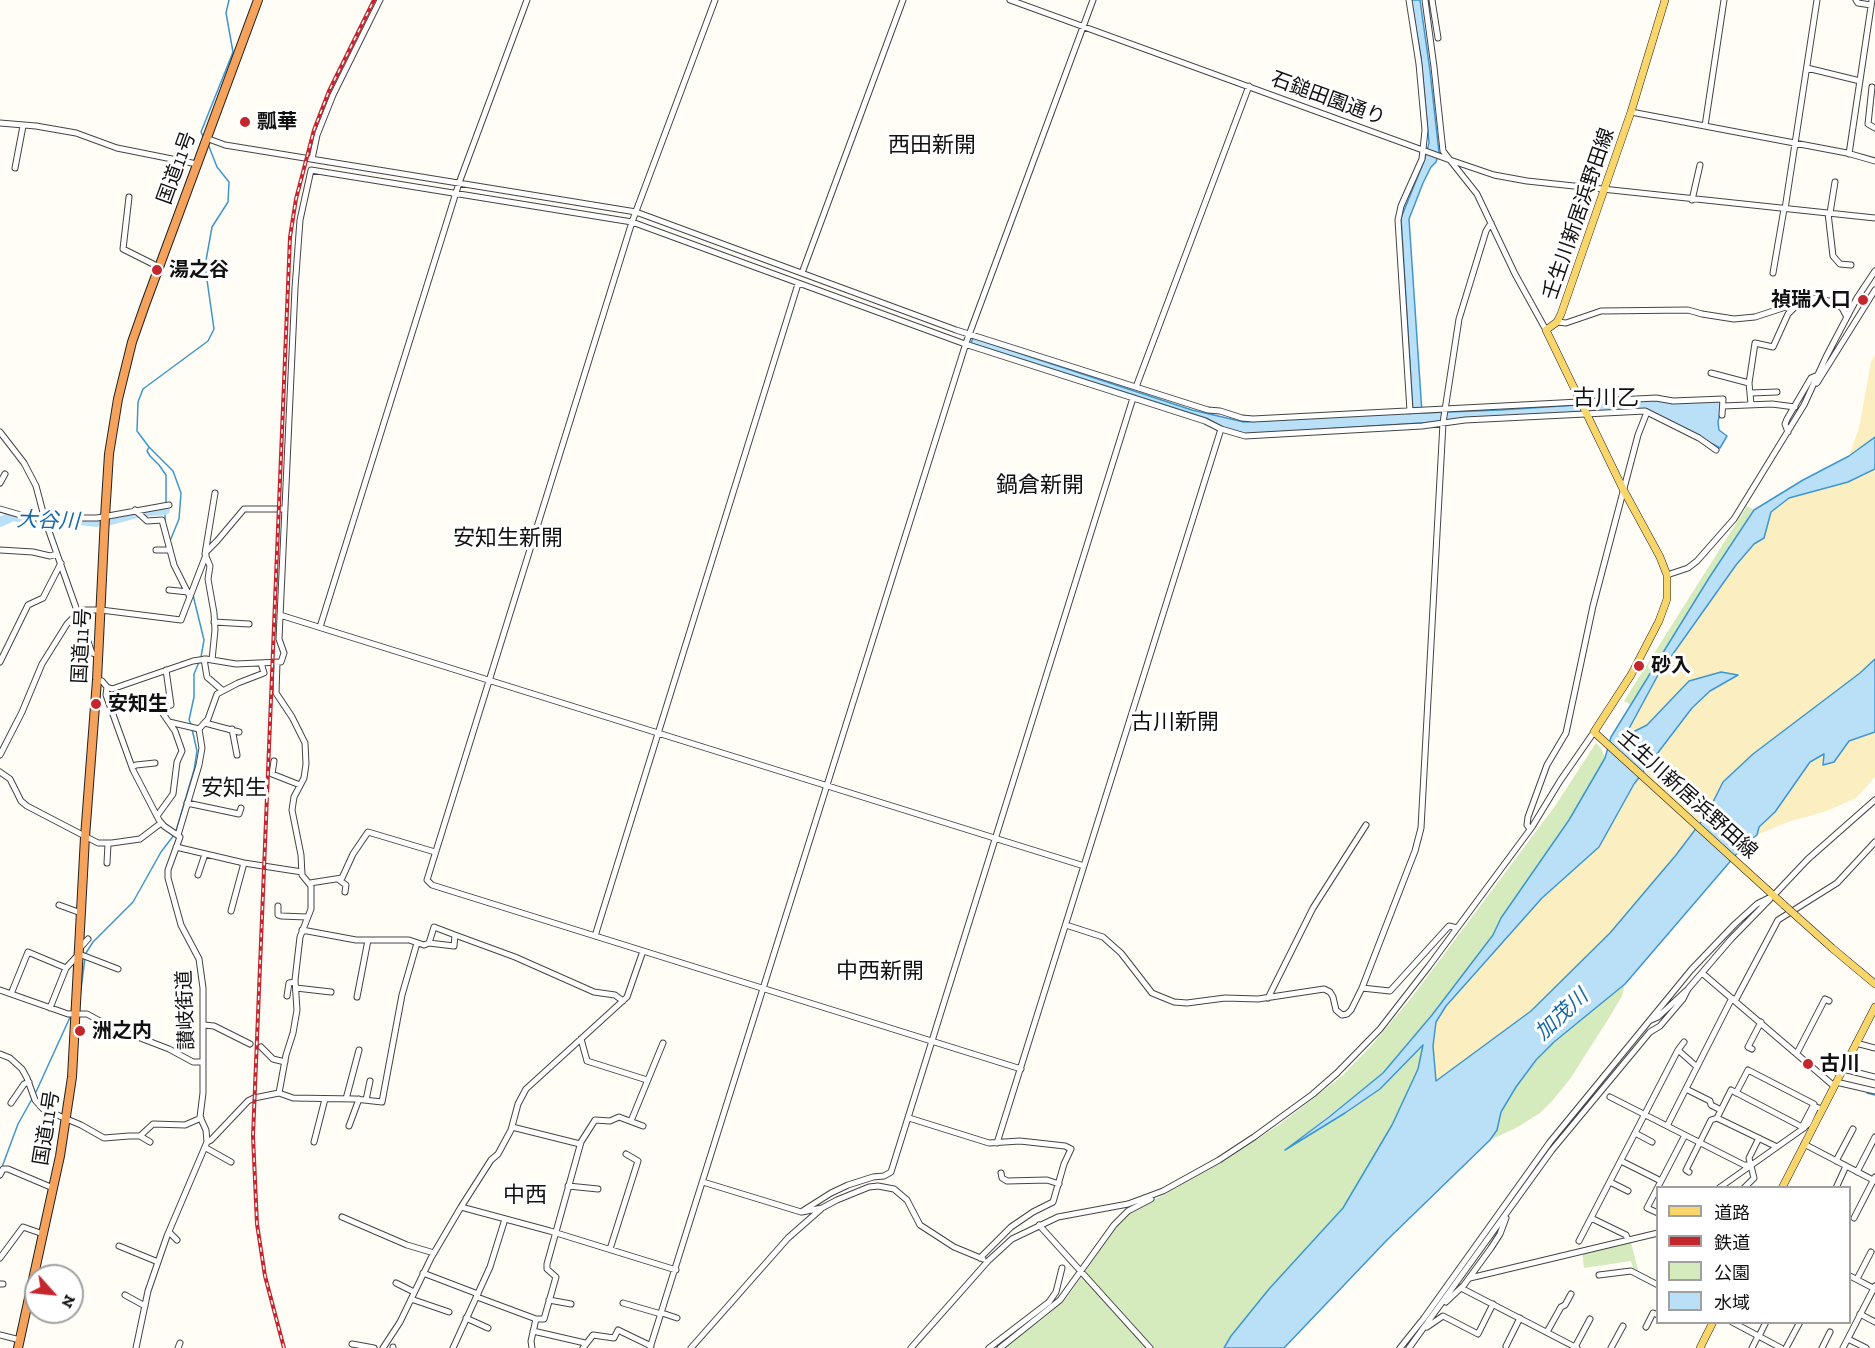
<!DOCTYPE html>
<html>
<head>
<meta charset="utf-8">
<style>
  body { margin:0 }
  #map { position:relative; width:1875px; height:1348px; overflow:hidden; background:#fffdf5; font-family:"Zilla Slab","Noto Sans JP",serif }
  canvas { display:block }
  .legend { position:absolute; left:1656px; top:1186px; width:195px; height:138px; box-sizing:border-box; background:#fff; border:2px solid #a0a0a0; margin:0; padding:8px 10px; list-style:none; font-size:18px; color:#111 }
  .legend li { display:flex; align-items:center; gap:12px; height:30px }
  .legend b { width:30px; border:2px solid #a0a0a0 }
  .north { position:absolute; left:24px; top:1264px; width:60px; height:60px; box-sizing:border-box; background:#fff; border:2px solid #a0a0a0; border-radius:50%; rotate:117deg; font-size:16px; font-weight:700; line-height:24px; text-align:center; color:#111 }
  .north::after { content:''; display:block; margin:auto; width:21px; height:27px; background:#c4262e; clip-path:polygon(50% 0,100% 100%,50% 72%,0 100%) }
</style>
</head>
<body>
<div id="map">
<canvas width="1875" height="1348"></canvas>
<ul class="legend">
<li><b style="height:8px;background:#f9d66b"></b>道路</li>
<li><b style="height:8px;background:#c4262e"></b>鉄道</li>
<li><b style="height:16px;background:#d5ebbd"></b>公園</li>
<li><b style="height:16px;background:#b9e0f7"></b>水域</li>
</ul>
<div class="north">N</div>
</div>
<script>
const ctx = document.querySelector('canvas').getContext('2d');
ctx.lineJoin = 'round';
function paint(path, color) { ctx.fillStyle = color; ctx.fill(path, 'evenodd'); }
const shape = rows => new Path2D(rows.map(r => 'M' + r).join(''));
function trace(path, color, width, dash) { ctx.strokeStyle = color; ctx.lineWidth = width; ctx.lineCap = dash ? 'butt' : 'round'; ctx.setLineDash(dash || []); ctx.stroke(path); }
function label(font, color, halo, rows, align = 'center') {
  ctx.font = font + ' "Zilla Slab","Noto Sans JP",serif'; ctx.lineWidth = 6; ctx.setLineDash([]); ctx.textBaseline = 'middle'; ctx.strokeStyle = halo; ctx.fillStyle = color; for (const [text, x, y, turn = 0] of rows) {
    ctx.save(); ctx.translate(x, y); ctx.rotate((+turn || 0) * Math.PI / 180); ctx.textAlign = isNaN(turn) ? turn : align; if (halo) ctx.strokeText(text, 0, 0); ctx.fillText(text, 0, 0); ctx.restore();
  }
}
const green = shape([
  [1747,506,1754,510,1709,578,1631,705,1624,701],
  [1596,743,1601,748,1605,758,1569,820,1501,918,1493,934,1432,1015,1383,1073,1293,1144,1345,1113,1379,1089,1423,1044,1418,1069,1392,1125,1343,1208,1269,1289,1231,1336,1224,1348,1005,1348,1049,1314,1068,1296,1117,1226,1131,1213,1226,1160,1280,1124,1342,1076,1370,1047,1412,997,1555,806],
  [1625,984,1622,996,1609,1018,1570,1079,1553,1100,1540,1113,1516,1128,1490,1140,1497,1130,1500,1113,1516,1087,1536,1060,1554,1042],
  [1630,1239,1638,1270,1634,1271,1631,1261,1584,1268,1582,1251]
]);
const sand = shape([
  [1875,355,1875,437,1849,456,1859,428,1871,362],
  [1875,469,1875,659,1860,673,1753,754,1723,782,1707,814,1676,855,1610,933,1531,1011,1436,1082,1433,1046,1436,1022,1446,1006,1542,898,1599,847,1634,784,1692,708,1710,691,1737,675,1689,681,1647,725,1624,737,1658,675,1736,565,1754,544,1764,538,1771,512,1789,498,1848,482],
  [1875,732,1875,777,1856,798,1827,811,1788,822,1757,835,1759,827,1775,812,1810,762,1821,754,1841,754,1849,741]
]);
const water = shape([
  [1411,0,1420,0,1430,71,1439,153,1436,162,1431,167,1423,183,1409,219,1422,413,1500,410,1655,400,1719,401,1722,403,1718,422,1719,430,1727,436,1720,448,1646,409,1244,434,1222,427,1206,418,971,343,973,338,1192,410,1244,422,1413,412,1401,218,1424,161,1429,143,1421,57,1411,0],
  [1875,437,1875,469,1848,482,1789,498,1771,512,1764,538,1754,544,1736,565,1658,675,1625,736,1647,725,1689,681,1721,672,1738,675,1710,691,1692,708,1634,784,1599,847,1542,898,1446,1006,1436,1022,1433,1046,1436,1081,1531,1011,1610,933,1676,855,1707,814,1723,782,1753,754,1860,673,1875,659,1875,732,1849,741,1834,762,1823,765,1824,754,1810,762,1775,812,1759,827,1757,835,1746,843,1625,984,1554,1042,1536,1060,1516,1087,1501,1112,1497,1130,1490,1140,1387,1240,1284,1348,1224,1348,1231,1336,1269,1289,1343,1208,1392,1125,1418,1069,1423,1045,1380,1089,1345,1113,1285,1150,1329,1117,1383,1073,1432,1015,1493,935,1501,918,1569,820,1605,758,1611,737,1709,578,1754,510,1803,480,1849,456,1875,437]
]);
const stream = shape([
  [204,138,201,132,233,52,226,13,229,0],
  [149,447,173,471,181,493,179,519,170,541],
  [166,502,166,475,159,465,150,456,147,451,149,447,137,431,138,402,143,389,208,341,214,329,205,266,212,227,228,202,229,182,217,167,208,144],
  [165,520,165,507],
  [193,595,204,640,201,657],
  [191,724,189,720,194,697,194,674,199,662],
  [176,831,194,770,197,751,192,729],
  [86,953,93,942,133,902,161,852,174,835],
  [80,997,85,958],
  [36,1092,71,1015],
  [1867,1093,1875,1095],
  [0,1168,2,1167,18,1124,32,1099]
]);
const river = shape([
  [107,521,141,512,165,510],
  [0,522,13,516,38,522,81,520,96,522]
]);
const minor = shape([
  [715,0,632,222,427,880,432,885,1021,1069],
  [1010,0,1450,160,1477,194,1515,274,1546,330],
  [1409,0,1419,64,1425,130,1422,159,1401,206,1398,220,1410,411],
  [1425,0,1434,67,1443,151,1450,160,1494,175,1527,181,1875,218],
  [1432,0,1438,38],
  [1856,0,1858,3,1871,5],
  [1807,68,1860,81],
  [1872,87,1868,124,1875,128],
  [1631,112,1847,153,1875,161],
  [0,123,36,126,76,133,117,148,197,164],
  [1705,126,1724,0],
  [206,138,225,145,636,212,956,330,1208,410,1220,411,1242,418,1253,419,1656,398,1673,401,1723,399,1722,415],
  [1849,154,1872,0],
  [312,159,317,135,333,95,380,0],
  [15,168,23,126],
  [129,197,123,249,159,267],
  [1692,200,1700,165],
  [1785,209,1817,0],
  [1828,213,1833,256,1840,264,1851,265],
  [1830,213,1835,182],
  [802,273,903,0],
  [1773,273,1784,209],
  [1557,322,1566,323,1601,311,1688,310,1702,314,1734,319,1755,317,1813,298,1834,302,1842,308,1847,317],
  [1711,373,1749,383],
  [1817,383,1875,290],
  [1136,387,1249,86],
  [1751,393,1777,392],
  [1751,404,1749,383,1755,343,1773,347,1788,314,1796,306],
  [1723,406,1772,404,1795,407],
  [0,432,24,463,36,486,45,520,92,653,98,655],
  [1788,432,1785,424,1787,419,1811,378,1818,375],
  [0,483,5,474],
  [0,509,31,518,97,518,169,505],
  [135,510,147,521,162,520,174,565,190,597],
  [0,550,33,552,50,556,57,554],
  [156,550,169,550],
  [206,552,217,541,244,509,285,509],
  [1667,575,1688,568,1697,561,1734,519,1804,405,1826,357,1857,298,1875,271],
  [169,590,188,592],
  [280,615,1084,866],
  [214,622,249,624],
  [320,627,459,183,527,0],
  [204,659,207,677,222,690],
  [212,660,215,630,214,613,208,579,210,566,205,554,215,493],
  [0,662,28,605,43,598,61,563],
  [277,662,276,693,292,717,305,743,306,764,304,778,294,797,292,810,301,855,302,875,311,886,311,909,300,937,295,980,297,1010,293,1033,286,1055,279,1093],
  [97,680,102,681,107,687,112,689,193,661,206,659,236,664,281,662,284,653,279,639,295,288,300,220,311,170,632,222,965,344,1205,421,1221,429,1245,436,1422,426,1465,420,1645,411,1699,438,1716,450],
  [107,687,106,695,133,770,159,820,164,826,180,837,168,870,168,878,181,925,199,959,203,988,203,1093,200,1117,206,1130,207,1142,167,1236,148,1291,136,1348],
  [169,722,199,729],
  [205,723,239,732],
  [232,729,237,755],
  [0,755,22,712,42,664,67,624,81,610,101,610,181,620,206,555],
  [274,761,272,774,300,785],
  [132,767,136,765,155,763],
  [0,772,10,779,21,801,27,806,98,843,112,843,140,839,161,823],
  [187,803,239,814,241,808],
  [157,816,173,794,177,762,182,751,175,731,159,708,171,705,166,670],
  [1530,829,1527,825,1528,817,1547,765,1566,733,1593,606,1638,435,1647,412],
  [178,835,199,765,202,748,199,729,208,719,217,694,238,683,264,673,261,663],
  [176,847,244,863,302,872],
  [107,863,108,844],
  [198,875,205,854],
  [339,880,346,885,345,892],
  [310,883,342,878,353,854,368,832,435,852],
  [59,905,81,913],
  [278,906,278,915,281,916,307,917],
  [231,911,244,863],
  [1066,925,1103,937,1121,953,1152,993,1174,1002,1187,1003,1225,998,1258,999,1324,989,1330,992,1333,997,1336,1010,1342,1015,1347,1014,1351,1010,1362,988],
  [1457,928,1449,926,1390,991,1362,988,1415,851,1421,828,1443,423,1459,319,1486,231,1491,223],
  [302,930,356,940,409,940,424,945,429,943,454,946,455,935,515,957,594,992,615,995,623,1001],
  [595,936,798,284],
  [429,943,434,927,455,935],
  [79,949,88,939],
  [643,951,627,997,526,1089,518,1104,511,1130,498,1154,491,1160,461,1207,550,1231,676,1270],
  [1702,973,1834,1086],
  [296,988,331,992],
  [0,990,68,1014,87,1014,109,1026,169,1049,193,1062,203,1062],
  [11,994,28,952,66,968],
  [287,996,289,983,295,982],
  [357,997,368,940],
  [1268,998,1313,908,1366,825],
  [1735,1001,1778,920,1837,883,1875,842],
  [50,1008,66,968,79,954,118,969],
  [1651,1020,1658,1017,1688,989,1731,939,1770,899],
  [204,1025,214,1026,250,1044],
  [581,1039,587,1061,647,1080],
  [1856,1043,1875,1048],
  [261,1047,273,1059,285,1062],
  [1752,1049,1748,1047,1761,1022],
  [1678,1050,1697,1067],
  [1797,1053,1825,999,1829,1001],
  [0,1054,10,1058,22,1069,27,1078,35,1100,43,1109,81,1125,104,1138,129,1136,140,1136,150,1142],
  [1843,1069,1875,1077],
  [1836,1082,1875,1091],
  [1686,1089,1710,1101,1711,1105,1721,1110],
  [1736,1093,1748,1070,1814,1104,1802,1127],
  [1610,1097,1744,1165,1749,1165],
  [346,1099,359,1050],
  [366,1100,370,1081],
  [11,1103,24,1084,29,1082],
  [909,1118,989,1143,1020,1141,1065,1146,1071,1149,1064,1164,1053,1202,1033,1212,1011,1227,980,1258],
  [1717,1118,1777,1147],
  [631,1121,663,1043],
  [349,1126,359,1099],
  [1667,1126,1732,998],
  [512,1127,580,1144],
  [1635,1133,1652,1142],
  [140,1136,153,1124,185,1125,201,1118],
  [207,1142,211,1140,248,1101,254,1098,279,1093,293,1098,355,1099,382,1102,402,995,417,943],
  [314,1142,325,1099],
  [997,1143,1221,429],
  [1804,1144,1875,1181],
  [206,1148,231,1162],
  [1621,1161,1661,1181],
  [1836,1161,1853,1129],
  [1689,1172,1686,1170,1711,1120,1717,1118,1731,1090,1804,1128],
  [1857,1172,1875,1137],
  [1001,1173,1002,1178,1007,1181,1047,1180,1059,1184],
  [0,1175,3,1169,8,1169,53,1188],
  [703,1182,801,1212,831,1193,848,1185,873,1177,884,1176,891,1172,1133,398],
  [1610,1182,1628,1191],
  [568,1186,598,1189],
  [1719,1188,1801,1130,1808,1124,1816,1107,1822,1109],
  [1744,1188,1754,1178,1749,1158,1759,1138],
  [1836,1188,1846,1166],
  [802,1212,822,1208,837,1200,869,1187,878,1186,894,1189,907,1200,920,1225,954,1247,983,1259],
  [1658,1213,1647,1208,1685,1135],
  [342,1217,407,1245,434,1253],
  [1591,1218,1626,1235,1628,1240],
  [1854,1218,1875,1177],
  [1039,1225,1150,1348],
  [169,1232,177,1240],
  [1579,1241,1678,1050,1684,1042],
  [119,1246,158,1262],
  [610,1249,638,1161,626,1154],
  [0,1258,23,1227,43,1234],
  [423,1273,478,1294],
  [1599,1275,1631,1271,1658,1285],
  [1850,1276,1875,1289],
  [1470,1278,1658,1233],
  [1857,1279,1871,1252],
  [396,1283,414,1292],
  [0,1284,3,1284],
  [1461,1288,1577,1348],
  [125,1295,145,1306],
  [477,1297,536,1319,544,1319,556,1277,547,1269,547,1264,581,1142,595,1120,610,1121,619,1117,643,1126],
  [411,1299,449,1312],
  [549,1300,571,1304],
  [1446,1302,1464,1285,1491,1248,1500,1234,1506,1218],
  [623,1303,661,1314],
  [662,1313,677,1318],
  [1860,1314,1875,1322],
  [466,1318,488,1328],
  [1732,1322,1781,1348],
  [1427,1327,1443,1316,1478,1334,1493,1304],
  [1646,1327,1653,1313,1658,1315],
  [533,1331,585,1343],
  [1547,1332,1561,1307,1565,1305,1571,1294],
  [0,1335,20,1340],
  [1759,1336,1766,1322],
  [1848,1339,1866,1348],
  [352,1344,374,1348],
  [1506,1346,1520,1318],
  [1575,1347,1590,1319],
  [178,1348,180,1343],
  [383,1348,400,1322,431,1258,461,1207],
  [393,1348,393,1347],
  [453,1348,490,1267,505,1219],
  [532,1348,531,1341,536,1319],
  [583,1348,593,1335,614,1338,618,1330,651,1346],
  [650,1348,966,343,1093,0],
  [691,1348,788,1238,821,1209],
  [911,1348,988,1261,1012,1239,1058,1217,1128,1204,1163,1191,1219,1160,1254,1137,1313,1094,1337,1073,1380,1029,1429,966,1532,827,1560,781,1594,732],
  [989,1348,1049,1302,1056,1292,1062,1268],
  [1000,1348,1060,1300,1114,1225,1128,1211,1151,1199],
  [1400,1348,1424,1318,1550,1142,1691,970,1735,924,1757,904,1773,896,1808,859,1875,800],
  [1409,1348,1552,1150,1650,1032,1660,1026,1683,999,1688,989],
  [1611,1348,1623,1326],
  [1752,1348,1758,1336],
  [1786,1348,1800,1322],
  [1822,1348,1830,1332],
  [1843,1348,1875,1286]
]);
const major = shape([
  [1665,0,1631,112,1561,314,1557,322,1546,330,1623,489,1660,557,1667,575,1667,599,1659,621,1631,675,1594,732,1784,905],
  [1832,948,1875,984],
  [1782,1188,1875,1007],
  [1700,1348,1713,1322]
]);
const highway = shape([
  [18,1348,60,1156,72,1077,85,837,97,680,105,517,109,454,118,399,132,342,145,305,258,0]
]);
const rail = shape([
  [284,1348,265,1276,257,1224,253,1136,290,237,296,199,314,130,329,91,374,0]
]);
const majorBridge = shape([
  [1784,905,1832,948]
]);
const markers = [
  [245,122,6,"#c4262e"],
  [157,270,6,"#c4262e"],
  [1863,300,6,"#c4262e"],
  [1639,666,6,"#c4262e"],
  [96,704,6,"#c4262e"],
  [80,1031,6,"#c4262e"],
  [1808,1064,6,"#c4262e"]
];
const streetNames = [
  ["石鎚田園通り",1328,99,20],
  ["国道11号",177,168,-70],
  ["壬生川新居浜野田線",1579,214,-71],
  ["国道11号",82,646,-87],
  ["壬生川新居浜野田線",1687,795,42],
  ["讃岐街道",186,1010,-92],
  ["国道11号",47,1128,-81]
];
const poiNames = [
  ["瓢華",257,122],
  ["湯之谷",169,270],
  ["禎瑞入口",1851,300,"right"],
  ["砂入",1651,666],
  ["安知生",108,704],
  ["洲之内",92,1031],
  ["古川",1820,1064]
];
const waterNames = [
  ["大谷川",48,521,2],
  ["加茂川",1562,1015,-43]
];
const quarterNames = [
  ["西田新開",932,146],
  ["古川乙",1606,399],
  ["鍋倉新開",1040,486],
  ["安知生新開",508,539],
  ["古川新開",1175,723],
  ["安知生",234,789],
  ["中西新開",880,972],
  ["中西",525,1196]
];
paint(green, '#d5ebbd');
paint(sand, '#fbeec1');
paint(water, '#b9e0f7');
trace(water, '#3f96cf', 1.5);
trace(stream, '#3f96cf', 1.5);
trace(river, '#b9e0f7', 10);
trace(minor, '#444', 7);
trace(major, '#222', 8);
trace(highway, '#222', 10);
trace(minor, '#fff', 5);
trace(major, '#f9d66b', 7);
trace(highway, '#f5a25d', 8);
trace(rail, '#c4262e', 4);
trace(rail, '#fff', 1.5, [4.5]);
trace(majorBridge, '#222', 8, []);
trace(majorBridge, '#f9d66b', 7);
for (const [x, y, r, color] of markers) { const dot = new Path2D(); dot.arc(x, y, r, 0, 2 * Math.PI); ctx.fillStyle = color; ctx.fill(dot); trace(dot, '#fff', 2); }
label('20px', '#111', '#fff', streetNames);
label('bold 20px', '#111', '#fff', poiNames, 'left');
label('italic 21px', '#1768a6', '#fff', waterNames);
label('22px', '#111', '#fff', quarterNames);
</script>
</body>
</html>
